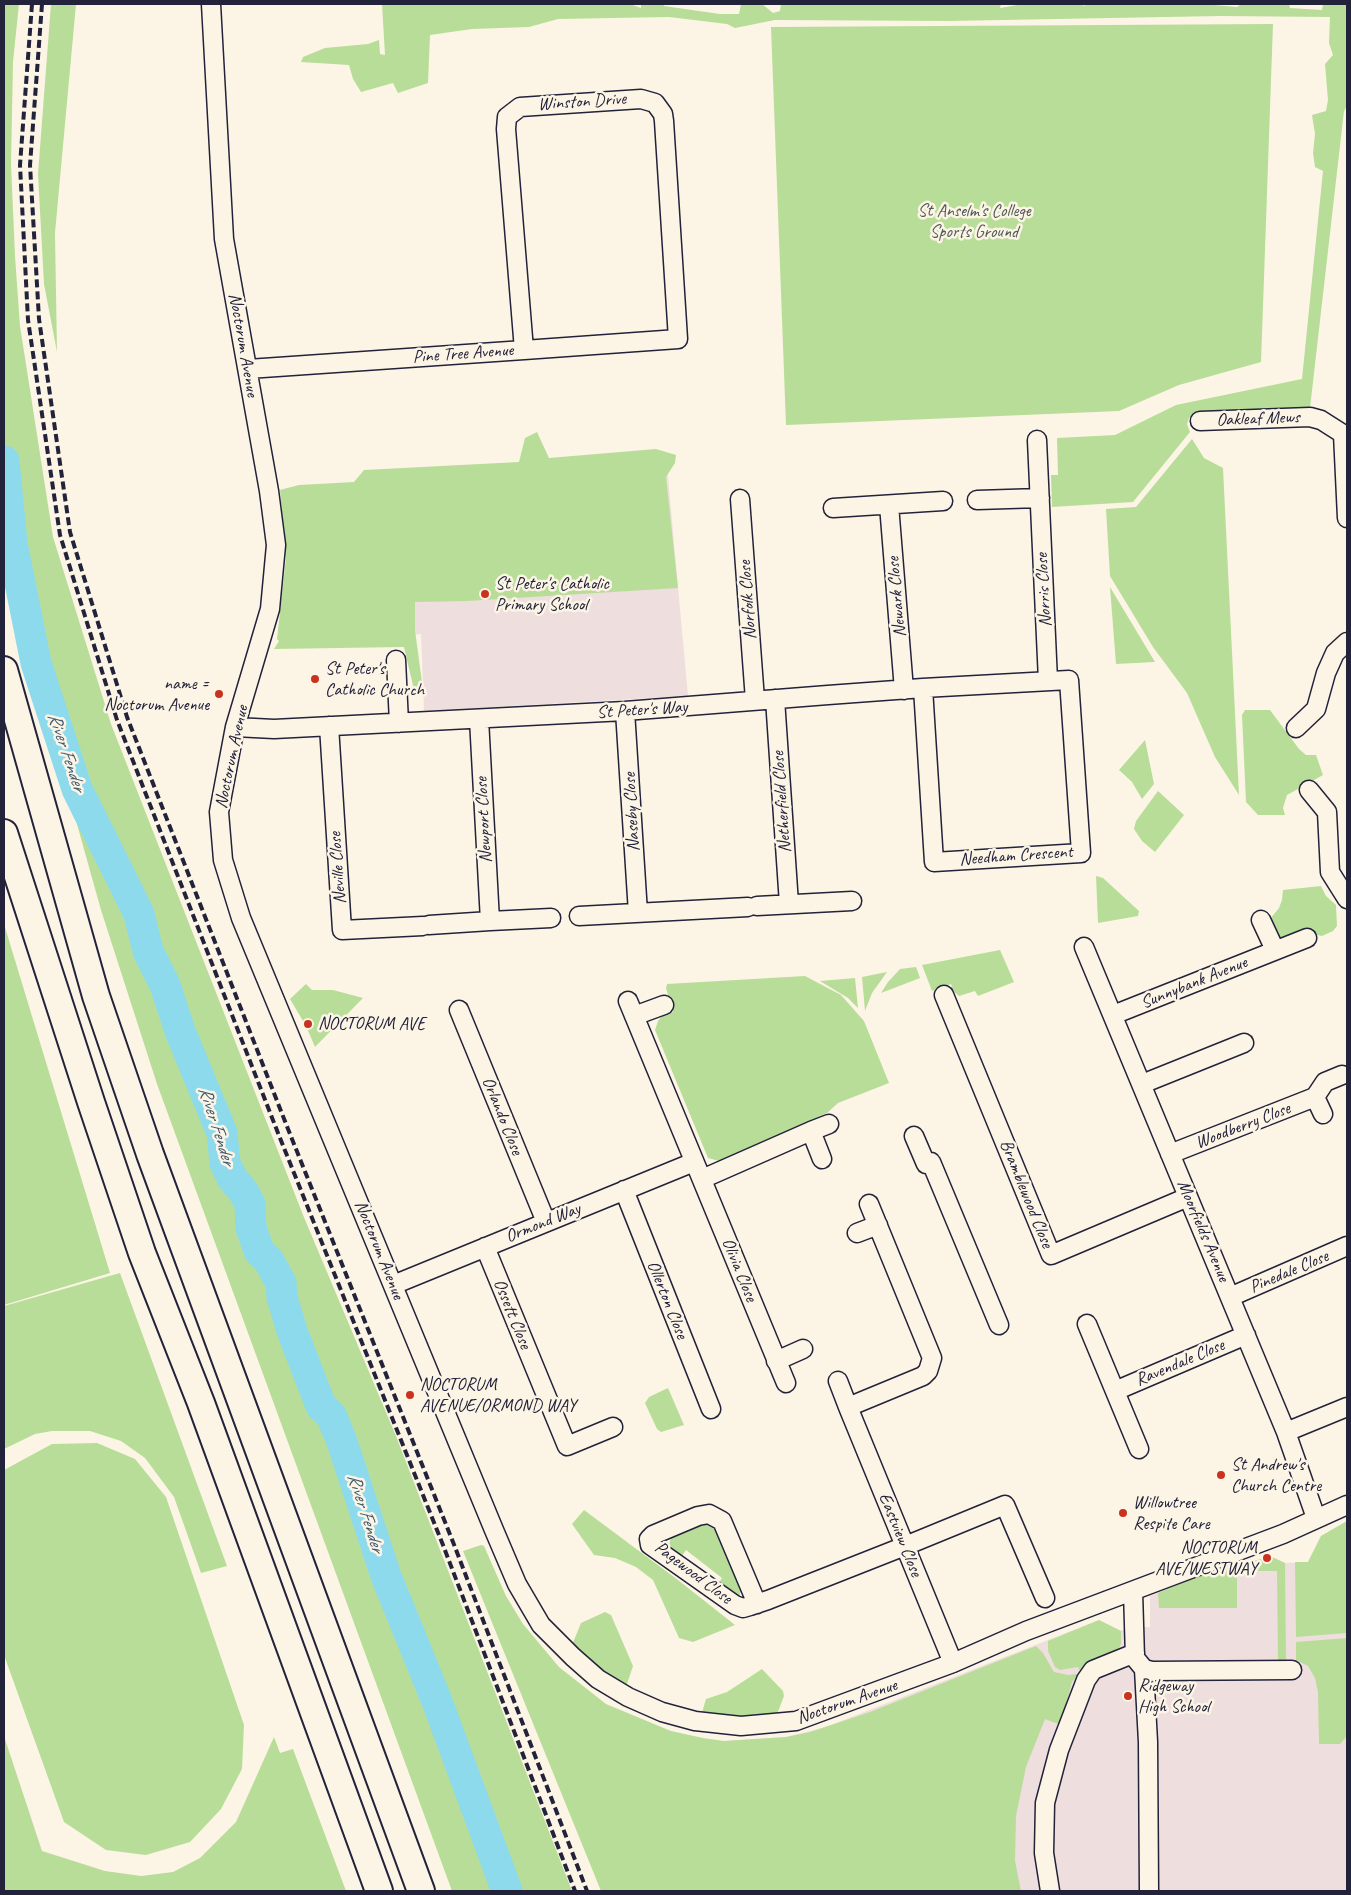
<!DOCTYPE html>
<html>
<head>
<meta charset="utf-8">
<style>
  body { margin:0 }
  #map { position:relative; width:1351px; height:1895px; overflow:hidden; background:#fcf5e5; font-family:Caveat,sans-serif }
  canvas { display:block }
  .frame { position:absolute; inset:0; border:5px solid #22223b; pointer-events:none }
</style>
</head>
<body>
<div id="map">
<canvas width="1351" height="1895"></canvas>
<div class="frame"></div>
</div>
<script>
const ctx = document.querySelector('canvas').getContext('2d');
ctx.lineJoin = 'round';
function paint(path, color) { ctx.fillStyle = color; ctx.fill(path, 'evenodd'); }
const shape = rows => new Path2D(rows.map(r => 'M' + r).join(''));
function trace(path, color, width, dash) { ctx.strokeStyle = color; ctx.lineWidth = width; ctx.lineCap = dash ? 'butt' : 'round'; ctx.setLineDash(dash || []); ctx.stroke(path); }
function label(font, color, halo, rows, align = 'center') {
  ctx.font = font + ' Caveat,sans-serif'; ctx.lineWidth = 5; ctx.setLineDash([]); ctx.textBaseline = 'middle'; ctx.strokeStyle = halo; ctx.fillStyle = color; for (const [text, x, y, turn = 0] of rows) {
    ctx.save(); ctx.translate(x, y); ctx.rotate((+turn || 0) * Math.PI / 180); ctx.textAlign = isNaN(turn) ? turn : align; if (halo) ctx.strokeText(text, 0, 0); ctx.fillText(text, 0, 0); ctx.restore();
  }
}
const built = shape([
  [667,466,688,696,424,711,421,634,285,641],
  [1347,1521,1347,1891,624,1891,724,1741,786,1737,826,1727,1099,1620,1121,1631,1129,1627,1150,1627,1150,1596,1221,1567,1272,1557,1285,1563,1308,1562,1321,1536]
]);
const green = shape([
  [4,4,19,4,13,62,11,164,15,256,20,326,53,537,111,724,303,1215,396,1436,572,1891,452,1891,157,1084,101,910,31,660,4,534],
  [51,4,76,4,55,233,57,352,44,284,38,174],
  [382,4,630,4,641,8,641,4,664,4,664,6,720,14,739,14,741,4,762,4,773,13,780,11,781,4,1001,4,1000,8,1023,4,1082,4,1084,6,1087,4,1203,4,1237,7,1241,4,1289,4,1290,8,1322,10,1323,4,1347,4,1347,106,1344,111,1310,408,1194,414,1189,418,1187,424,1190,432,1133,502,1052,507,1051,475,1058,475,1057,438,1115,435,1176,405,1302,379,1323,171,1315,167,1313,153,1315,134,1312,115,1326,111,1328,100,1325,64,1333,55,1329,43,1330,17,1220,16,948,21,775,20,735,28,727,24,669,17,558,19,529,27,472,29,430,35,428,83,398,93,393,83,361,92,353,79,349,65,301,62,303,57,325,48,368,44,379,40,380,54,385,55],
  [1273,24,1261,362,1179,385,1119,411,786,425,771,27],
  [537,432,549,458,656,449,676,455,675,463,666,477,678,588,467,601,415,602,415,630,423,690,415,694,404,647,274,649,279,641,277,639,286,558,280,490,299,485,354,482,364,470,519,462,525,438],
  [1192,439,1204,458,1223,468,1239,795,1215,757,1187,693,1153,647,1110,576,1106,509,1136,507],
  [1110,587,1155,662,1116,664],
  [1245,710,1270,710,1299,749,1306,755,1316,755,1323,775,1287,795,1283,808,1285,815,1258,815,1246,802,1242,715],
  [1145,740,1154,784,1142,799,1132,782,1119,770],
  [1158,791,1184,815,1155,852,1142,841,1134,829,1136,821],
  [1096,876,1103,878,1139,911,1138,916,1098,923],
  [1321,886,1326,896,1336,905,1337,926,1333,931,1322,936,1312,934,1284,939,1279,937,1270,919,1279,908,1282,900,1283,890],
  [4,924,110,1273,4,1305],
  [1000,950,1014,982,978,996,975,991,959,996,954,992,951,984,932,991,922,965],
  [916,967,920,978,881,993,888,982,900,969],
  [887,972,872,993,865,1011,862,977],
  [805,976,841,995,864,1021,889,1083,838,1103,827,1113,719,1161,708,1158,655,1030,658,1021,663,1015,673,1012,666,988,667,984],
  [855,978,858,1008,848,998,820,981],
  [306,984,312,990,333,990,363,998,315,1047,306,1026,290,999],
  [120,1273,227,1566,201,1573,174,1497,145,1458,121,1441,90,1431,52,1431,35,1434,4,1449,4,1306],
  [668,1388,684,1425,661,1432,657,1429,645,1403,649,1397],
  [97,1443,135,1459,166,1497,244,1725,242,1769,221,1809,190,1842,146,1855,106,1850,64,1822,4,1655,4,1470,52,1444],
  [584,1510,678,1580,735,1625,693,1642,679,1638,653,1580,636,1567,615,1558,594,1555,572,1524],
  [1347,1521,1347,1633,1296,1637,1295,1562,1308,1562,1321,1536],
  [699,1525,708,1525,718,1532,741,1589,739,1599,716,1588,722,1578,686,1550,679,1560,668,1549,671,1537],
  [481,1545,484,1546,506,1596,523,1624,559,1667,606,1704,671,1731,703,1738,724,1741,786,1737,810,1732,870,1712,1036,1646,1043,1653,1054,1672,1068,1675,1078,1674,1072,1682,1062,1718,1058,1724,1045,1719,1026,1767,1016,1816,1015,1861,1021,1891,601,1891,463,1551],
  [1272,1557,1285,1563,1286,1660,1278,1661,1277,1571,1237,1571,1237,1608,1159,1608,1158,1593,1221,1567],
  [605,1612,611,1615,633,1666,626,1687,592,1665,572,1645,581,1623],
  [1099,1620,1121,1631,1121,1644,1118,1650,1080,1671,1078,1667,1060,1670,1055,1667,1048,1651,1048,1641],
  [1347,1638,1347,1736,1340,1744,1319,1744,1318,1692,1315,1678,1308,1666,1296,1660,1296,1642],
  [762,1669,783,1691,784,1696,776,1717,740,1719,701,1716,706,1699,727,1692],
  [4,1736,42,1851,105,1871,141,1876,173,1872,200,1858,236,1822,274,1737,280,1753,293,1749,346,1891,4,1891]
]);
const river = shape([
  [4,461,12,543,36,663,77,789,139,914,148,951,165,985,180,1031,222,1133,225,1163,232,1178,243,1191,250,1204,251,1228,259,1251,269,1261,281,1283,282,1297,292,1331,321,1406,331,1415,341,1439,386,1576,438,1704,507,1891]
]);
const minor = shape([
  [211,4,224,239,269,491,276,545,270,609,235,727,219,812,223,860,241,918,494,1530,517,1584,541,1625,573,1657,598,1679,628,1697,662,1712,695,1721,741,1726,796,1721,953,1663,1026,1631,1283,1534,1347,1505],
  [248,369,524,350,678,339,664,121,663,114,655,103,641,99,520,107,507,117,506,129,524,350],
  [1200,421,1310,417,1321,420,1343,434],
  [1343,434,1347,518],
  [1037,440,1048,681],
  [740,499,755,700],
  [977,500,1040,498],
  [889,505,904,690],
  [833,508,943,501],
  [396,660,399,723],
  [775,699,789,904],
  [625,711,638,913],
  [479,719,490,921,551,918],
  [329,726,342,930,423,926],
  [235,727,274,729,625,711,828,695,923,688,1069,680,1081,853,934,862,923,688],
  [1296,728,1316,709,1326,673,1335,653,1347,642],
  [1309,790,1327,812,1330,872,1347,899],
  [757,906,852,901],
  [579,916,748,907],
  [1261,920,1275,950],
  [429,925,490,921],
  [1084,947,1286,1432,1316,1518],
  [944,995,1051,1255,1188,1197],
  [628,1001,786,1383],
  [459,1010,546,1222],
  [1113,1015,1307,938],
  [634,1016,664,1005],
  [1142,1084,1244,1043],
  [1315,1097,1323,1114],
  [811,1131,829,1124],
  [914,1136,926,1164,931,1162,999,1325],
  [1170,1154,1315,1097,1325,1082,1342,1075],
  [702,1179,811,1131,822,1159],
  [624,1190,711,1409],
  [869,1204,932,1358,928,1371,923,1376,848,1407,953,1663],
  [857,1233,878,1225],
  [485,1247,567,1446,613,1427],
  [393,1285,694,1162],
  [1230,1297,1347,1246],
  [1087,1324,1139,1449],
  [776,1361,803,1349],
  [838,1381,848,1407],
  [1115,1391,1246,1335],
  [1286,1432,1347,1407],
  [1133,1591,1135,1658,1144,1669,1152,1671,1292,1670],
  [757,1604,722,1521,709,1514,698,1516,653,1535,649,1539,650,1545,735,1605,743,1608,750,1606,768,1600,905,1546,1005,1505,1045,1598],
  [1144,1669,1148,1742,1149,1891],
  [1050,1891,1044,1853,1045,1803,1059,1750,1086,1680,1093,1670,1135,1653]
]);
const highway = shape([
  [4,670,96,996,150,1154,421,1891],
  [4,833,91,1102,142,1253,201,1403,379,1891]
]);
const rail = shape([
  [32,4,20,165,28,320,60,535,117,720,278,1133,443,1545,575,1891],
  [42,4,30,165,39,319,70,532,127,717,288,1129,453,1542,587,1891]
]);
const markers = [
  [485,594,5,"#c8321e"],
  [315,679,5,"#c8321e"],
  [219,694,5,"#c8321e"],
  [308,1024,5,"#c8321e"],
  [410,1395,5,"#c8321e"],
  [1221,1475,5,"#c8321e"],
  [1123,1513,5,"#c8321e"],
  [1267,1558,5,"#c8321e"],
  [1128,1696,5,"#c8321e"]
];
const streetNames = [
  ["Winston Drive",582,102,-4],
  ["Noctorum Avenue",243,345,80],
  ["Pine Tree Avenue",463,354,-4],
  ["Oakleaf Mews",1258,419,-2],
  ["Norris Close",1044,590,-93],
  ["Newark Close",897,597,-95],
  ["Norfolk Close",748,600,-94],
  ["St Peter's Way",642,710,-4],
  ["Noctorum Avenue",232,757,-78],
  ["Netherfield Close",782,802,-94],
  ["Naseby Close",632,812,-93],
  ["Newport Close",484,820,-93],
  ["Needham Crescent",1016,856,-4],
  ["Neville Close",338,868,-94],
  ["Sunnybank Avenue",1194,983,-22],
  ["Orlando Close",502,1116,68],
  ["Woodberry Close",1243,1126,-21],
  ["Bramblewood Close",1026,1194,68],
  ["Ormond Way",543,1223,-22],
  ["Moorfields Avenue",1203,1231,67],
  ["Noctorum Avenue",379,1250,68],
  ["Olivia Close",739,1270,68],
  ["Pinedale Close",1289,1272,-23],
  ["Ollerton Close",667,1300,68],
  ["Ossett Close",512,1314,68],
  ["Ravendale Close",1180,1363,-23],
  ["Eastview Close",900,1535,68],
  ["Pagewood Close",693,1573,37],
  ["Noctorum Avenue",847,1702,-19]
];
const parkNames = [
  ["St Anselm's College",974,211],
  ["Sports Ground",974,232]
];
const poiNames = [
  ["St Peter's Catholic",495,584],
  ["Primary School",495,605],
  ["St Peter's",325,669],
  ["Catholic Church",325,690],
  ["name =",209,684,"right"],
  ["Noctorum Avenue",209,705,"right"],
  ["NOCTORUM AVE",318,1024],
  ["NOCTORUM",420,1385],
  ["AVENUE/ORMOND WAY",420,1406],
  ["St Andrew's",1231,1465],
  ["Church Centre",1231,1486],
  ["Willowtree",1133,1503],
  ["Respite Care",1133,1524],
  ["NOCTORUM",1257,1548,"right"],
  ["AVE/WESTWAY",1257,1569,"right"],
  ["Ridgeway",1138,1686],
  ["High School",1138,1707]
];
const waterNames = [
  ["River Fender",66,752,71],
  ["River Fender",216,1126,72],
  ["River Fender",365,1513,72]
];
paint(built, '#efdede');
paint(green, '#b8dd98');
trace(river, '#8ddaec', 31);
trace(minor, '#22223b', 21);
trace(highway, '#22223b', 30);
trace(minor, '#fcf5e5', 18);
trace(highway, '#fcf5e5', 26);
trace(rail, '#22223b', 4, [8, 4]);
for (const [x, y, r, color] of markers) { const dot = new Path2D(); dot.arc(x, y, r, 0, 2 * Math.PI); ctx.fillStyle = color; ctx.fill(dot); trace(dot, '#fcf5e5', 2); }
label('18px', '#22223b', '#fcf5e5', streetNames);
label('18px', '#4f5a57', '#fcf5e5', parkNames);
label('18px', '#22223b', '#fcf5e5', poiNames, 'left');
label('italic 19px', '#425970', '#fcf5e5', waterNames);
</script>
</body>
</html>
